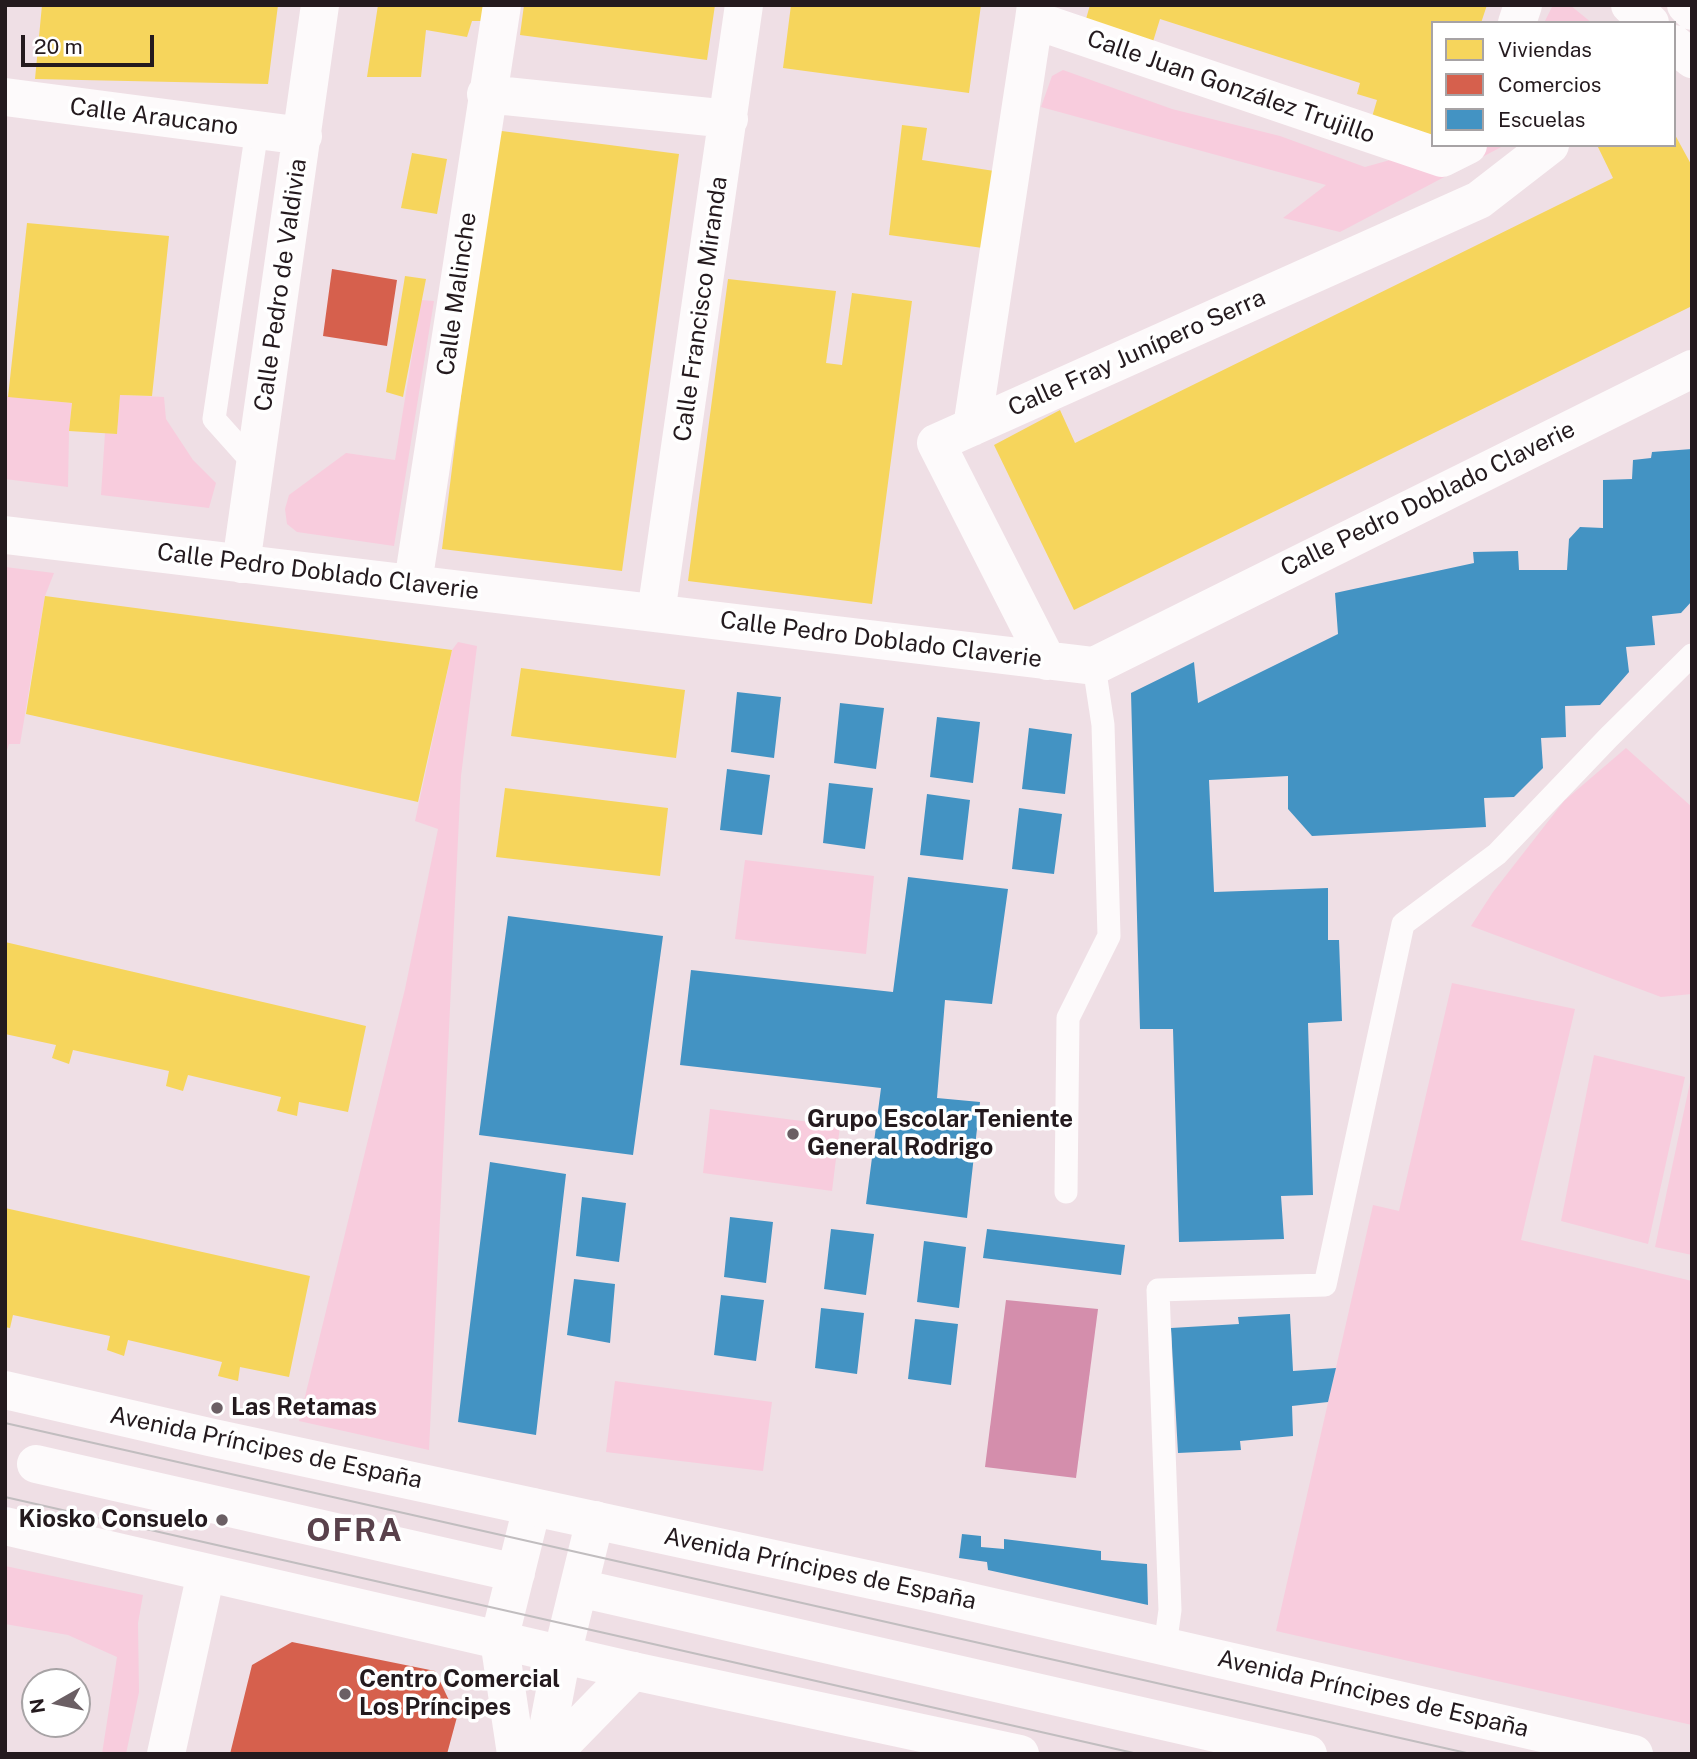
<!DOCTYPE html>
<html>
<head>
<meta charset="utf-8">
<style>
  body { margin:0 }
  #map { position:relative; width:1697px; height:1759px; overflow:hidden; background:#efdfe5; font-family:"Public Sans",sans-serif }
  canvas { display:block }
  .frame { position:absolute; inset:0; border:7px solid #241a1e; pointer-events:none }
  .legend { position:absolute; left:1431px; top:21px; width:245px; height:126px; box-sizing:border-box; background:#fff; border:2px solid #a7a3a5; margin:0; padding:9px 12px; list-style:none; font-size:21px; color:#241a1e }
  .legend li { display:flex; align-items:center; gap:14px; height:35px }
  .legend b { width:35px; border:2px solid #a7a3a5 }
  .north { position:absolute; left:21px; top:1668px; width:70px; height:70px; box-sizing:border-box; background:#fff; border:2px solid #a7a3a5; border-radius:50%; rotate:261deg; font-size:19px; font-weight:700; line-height:28px; text-align:center; color:#241a1e }
  .north::after { content:''; display:block; margin:auto; width:24px; height:32px; background:#6b5f64; clip-path:polygon(50% 0,100% 100%,50% 72%,0 100%) }
  .scale { position:absolute; left:21px; top:35px; width:133px; height:32px; box-sizing:border-box; border:4px solid #241a1e; border-top:0; padding-left:9px; font-size:21px; line-height:24px; white-space:nowrap; color:#241a1e; -webkit-text-stroke:5px #fff; paint-order:stroke }
</style>
</head>
<body>
<div id="map">
<canvas width="1697" height="1759"></canvas>
<div class="frame"></div>
<ul class="legend">
<li><b style="height:19px;background:#f6d55c"></b>Viviendas</li>
<li><b style="height:19px;background:#d6604d"></b>Comercios</li>
<li><b style="height:19px;background:#4393c3"></b>Escuelas</li>
</ul>
<div class="north">N</div>
<div class="scale">20 m</div>
</div>
<script>
const ctx = document.querySelector('canvas').getContext('2d');
ctx.lineJoin = 'round';
function paint(path, color) { ctx.fillStyle = color; ctx.fill(path, 'evenodd'); }
const shape = rows => new Path2D(rows.map(r => 'M' + r).join(''));
function trace(path, color, width, dash) { ctx.strokeStyle = color; ctx.lineWidth = width; ctx.lineCap = dash ? 'butt' : 'round'; ctx.setLineDash(dash || []); ctx.stroke(path); }
function label(font, color, halo, rows, align = 'center') {
  ctx.font = font + ' "Public Sans",sans-serif'; ctx.lineWidth = 7; ctx.setLineDash([]); ctx.textBaseline = 'middle'; ctx.strokeStyle = halo; ctx.fillStyle = color; for (const [text, x, y, turn = 0] of rows) {
    ctx.save(); ctx.translate(x, y); ctx.rotate((+turn || 0) * Math.PI / 180); ctx.textAlign = isNaN(turn) ? turn : align; if (halo) ctx.strokeText(text, 0, 0); ctx.fillText(text, 0, 0); ctx.restore();
  }
}
const green = shape([
  [1553,5,1570,5,1592,23,1544,23],
  [1063,70,1172,109,1280,136,1365,167,1408,155,1445,169,1491,145,1505,145,1340,232,1283,218,1326,185,1041,107,1052,76],
  [421,300,434,301,394,546,297,532,287,524,285,509,289,495,346,453,395,460],
  [120,395,164,397,166,419,193,460,216,483,209,508,101,495,105,433,117,434],
  [5,396,72,403,69,431,68,487,5,479],
  [5,567,54,573,45,596,20,744,9,744,5,757],
  [458,642,477,646,461,776,429,1450,299,1421,405,989,438,829,415,821,452,650],
  [1626,748,1692,807,1692,994,1661,997,1471,926,1493,892,1564,801],
  [745,860,874,876,866,954,735,939],
  [1452,983,1575,1009,1521,1240,1692,1281,1692,1725,1276,1631,1373,1205,1399,1211],
  [1594,1055,1685,1077,1648,1244,1561,1221],
  [1691,1078,1692,1078,1692,1255,1655,1247],
  [710,1109,840,1126,832,1191,703,1173],
  [615,1381,772,1402,763,1471,606,1452],
  [5,1566,143,1595,138,1623,139,1692,126,1754,102,1754,117,1657,68,1635,5,1624]
]);
const water = shape([
  [1006,1300,1098,1309,1076,1478,985,1467]
]);
const homes = shape([
  [42,5,278,5,268,84,35,79],
  [378,5,492,5,489,21,472,21,467,37,426,30,421,77,367,77],
  [524,5,715,5,707,60,520,35],
  [791,5,981,5,969,93,783,68],
  [1090,5,1487,5,1481,23,1433,23,1433,138,1372,117,1377,100,1357,94,1360,83,1160,19,1151,48,1084,26],
  [902,125,927,128,922,160,1001,172,990,249,889,235],
  [494,130,679,154,622,571,442,549],
  [1674,133,1692,166,1692,306,1074,610,994,445,1060,410,1075,443,1613,178,1597,145,1674,145],
  [412,153,447,159,437,214,401,208],
  [27,223,169,236,152,396,120,395,117,434,69,431,72,403,8,397],
  [405,276,426,279,403,397,386,392],
  [728,279,836,291,826,363,842,365,852,293,912,301,872,604,688,581],
  [45,596,452,650,418,802,26,714],
  [521,668,685,690,676,758,511,736],
  [505,788,668,808,660,876,496,857],
  [5,942,366,1026,348,1112,299,1102,297,1116,277,1111,281,1097,188,1075,183,1091,166,1086,169,1071,73,1050,69,1064,52,1058,56,1045,5,1034],
  [5,1208,310,1276,289,1377,240,1367,238,1381,218,1376,222,1362,128,1340,124,1356,107,1350,110,1336,13,1315,10,1328,5,1327]
]);
const shops = shape([
  [332,269,397,280,387,346,323,336],
  [292,1642,435,1671,457,1717,447,1754,230,1754,252,1665]
]);
const schools = shape([
  [1692,449,1692,601,1681,613,1652,616,1655,645,1626,647,1629,672,1600,705,1565,706,1566,737,1541,738,1543,768,1514,797,1484,798,1486,827,1312,836,1288,809,1288,776,1209,780,1214,892,1328,888,1328,940,1339,940,1342,1021,1308,1023,1313,1195,1281,1196,1284,1239,1179,1242,1173,1029,1140,1029,1131,693,1194,662,1198,703,1338,634,1335,593,1474,563,1473,552,1518,551,1519,570,1567,570,1569,539,1580,527,1603,528,1603,480,1632,479,1633,460,1651,458,1652,452],
  [737,692,781,697,774,758,731,752],
  [840,703,884,708,876,769,834,763],
  [937,717,980,722,973,783,930,777],
  [1029,728,1072,734,1065,794,1022,789],
  [727,769,770,775,762,835,720,830],
  [829,783,873,788,865,849,823,843],
  [927,794,970,800,963,860,920,855],
  [1019,808,1062,814,1054,874,1012,869],
  [908,877,1008,889,992,1004,945,1000,937,1098,980,1102,967,1218,866,1204,881,1088,680,1065,691,970,893,992],
  [508,916,663,936,633,1155,479,1135],
  [490,1162,566,1174,536,1435,458,1422],
  [582,1197,626,1203,619,1262,576,1256],
  [730,1217,773,1222,766,1283,724,1277],
  [831,1229,874,1234,866,1295,824,1289],
  [987,1229,1125,1245,1121,1275,983,1258],
  [924,1241,966,1247,959,1308,917,1302],
  [574,1279,615,1284,610,1343,567,1335],
  [721,1295,764,1300,756,1361,714,1355],
  [821,1308,864,1313,857,1374,815,1368],
  [1290,1314,1293,1371,1336,1368,1328,1402,1292,1406,1293,1436,1240,1441,1241,1450,1178,1453,1171,1328,1239,1324,1238,1317],
  [915,1319,958,1324,951,1385,908,1379],
  [962,1534,981,1536,981,1547,1004,1549,1004,1539,1101,1551,1101,1560,1147,1564,1148,1605,988,1570,987,1562,959,1558]
]);
const lane = shape([
  [256,466,214,419,257,130],
  [1066,1192,1068,1018,1109,936,1103,725,1094,666],
  [1165,1646,1170,1610,1158,1290,1325,1285,1403,924,1497,854,1609,737,1692,655]
]);
const street = shape([
  [1036,5,1034,20,1442,158,1468,145],
  [1517,23,1523,5],
  [486,94,729,119],
  [5,97,303,136],
  [972,427,1034,20],
  [5,535,1094,666,1692,369],
  [241,564,320,5],
  [413,583,502,5],
  [656,613,744,5],
  [1047,661,936,443,1479,200,1550,145],
  [36,1464,516,1573],
  [579,1588,1308,1754],
  [166,1754,206,1573],
  [516,1754,499,1640,532,1507],
  [543,1754,562,1655,595,1520],
  [552,1754,633,1671]
]);
const secondary = shape([
  [1630,5,1650,23],
  [1686,5,1692,11],
  [1674,44,1692,59],
  [5,1390,209,1437,927,1592,1634,1754],
  [5,1526,633,1671,1020,1754]
]);
const tram = shape([
  [5,1423,1471,1754],
  [5,1497,1138,1754]
]);
const markers = [
  [793,1134,7,"#6b5f64"],
  [217,1408,7,"#6b5f64"],
  [222,1520,7,"#6b5f64"],
  [345,1694,7,"#6b5f64"]
];
const streetNames = [
  ["Calle Juan González Trujillo",1231,87,19],
  ["Calle Araucano",154,117,7],
  ["Calle Pedro de Valdivia",281,285,-82],
  ["Calle Malinche",457,294,-82],
  ["Calle Francisco Miranda",701,309,-82],
  ["Calle Fray Junípero Serra",1137,353,-24],
  ["Calle Pedro Doblado Claverie",1428,499,-26],
  ["Calle Pedro Doblado Claverie",318,572,7],
  ["Calle Pedro Doblado Claverie",881,640,7],
  ["Avenida Príncipes de España",266,1448,12],
  ["Avenida Príncipes de España",820,1569,12],
  ["Avenida Príncipes de España",1373,1694,13]
];
const poiNames = [
  ["Grupo Escolar Teniente",807,1120],
  ["General Rodrigo",807,1148],
  ["Las Retamas",231,1408],
  ["Kiosko Consuelo",208,1520,"right"],
  ["Centro Comercial",359,1680],
  ["Los Príncipes",359,1708]
];
const districtNames = [
  ["OFRA",355,1531]
];
paint(green, '#f8ccdd');
paint(water, '#d48eac');
paint(homes, '#f6d55c');
paint(shops, '#d6604d');
paint(schools, '#4393c3');
trace(lane, '#fdfafb', 23);
trace(street, '#fdfafb', 38);
trace(secondary, '#fdfafb', 38);
trace(tram, '#c1bdbf', 2);
for (const [x, y, r, color] of markers) { const dot = new Path2D(); dot.arc(x, y, r, 0, 2 * Math.PI); ctx.fillStyle = color; ctx.fill(dot); trace(dot, '#fff', 2.5); }
label('24px', '#241a1e', '#fff', streetNames);
label('bold 24px', '#241a1e', '#fff', poiNames, 'left');
ctx.letterSpacing = '2px';
label('bold 32px', '#59414b', '#fff', districtNames);
ctx.letterSpacing = '0px';
</script>
</body>
</html>
